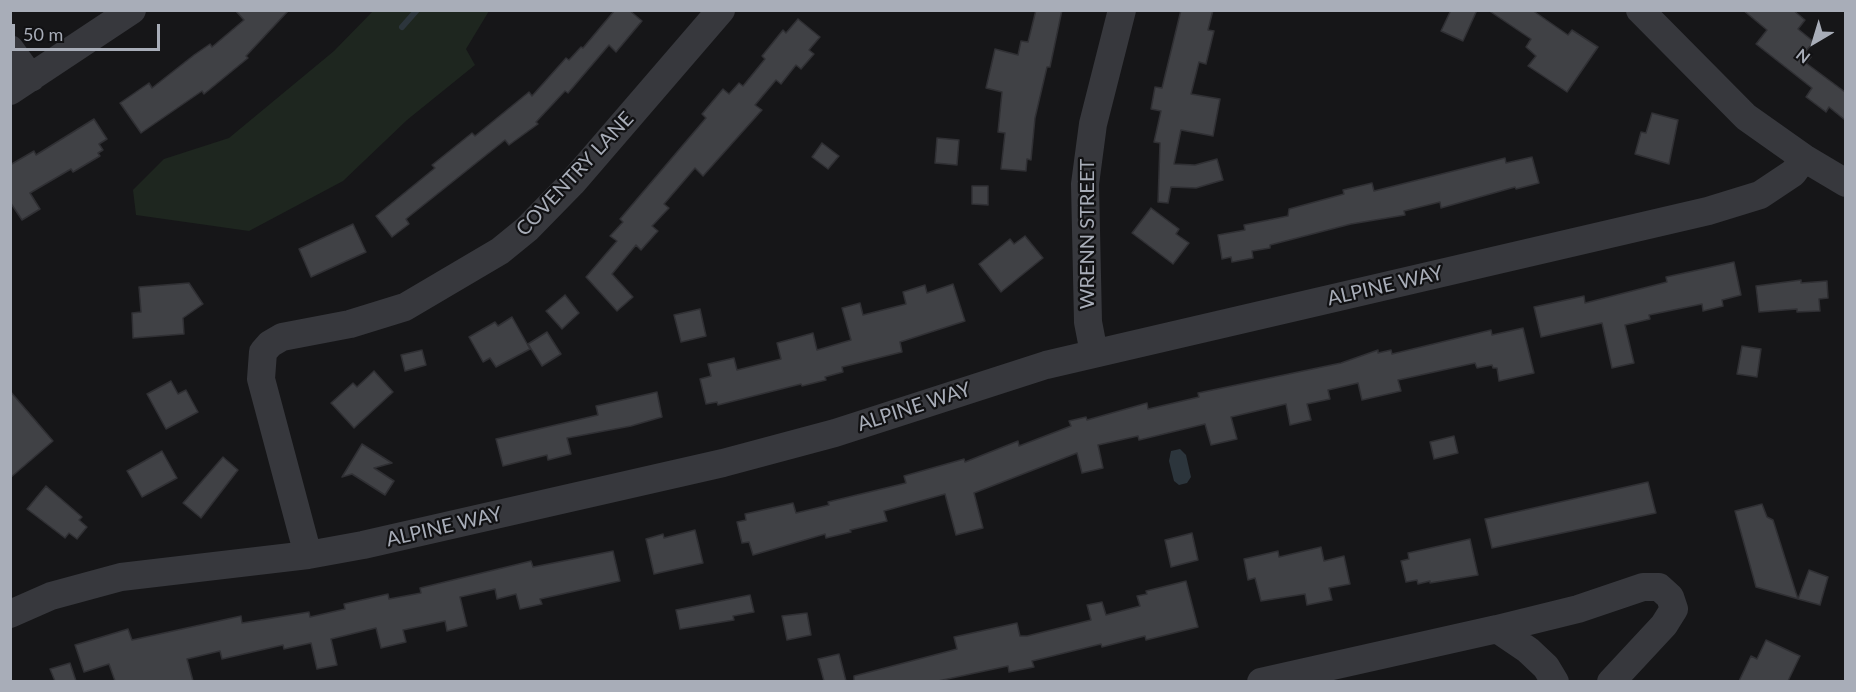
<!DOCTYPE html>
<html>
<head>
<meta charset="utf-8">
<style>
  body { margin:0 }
  #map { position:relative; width:1856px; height:692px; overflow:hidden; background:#161618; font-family:Lato,sans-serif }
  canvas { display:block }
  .frame { position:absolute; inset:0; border:12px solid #a8adb8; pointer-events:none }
  .north { position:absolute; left:1784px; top:12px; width:60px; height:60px; -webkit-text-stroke:4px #111113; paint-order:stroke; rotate:218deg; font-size:16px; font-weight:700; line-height:24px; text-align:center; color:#a8adb8 }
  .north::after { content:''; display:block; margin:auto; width:21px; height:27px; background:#a8adb8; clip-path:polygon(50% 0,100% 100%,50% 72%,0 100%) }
  .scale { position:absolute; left:12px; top:24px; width:148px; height:27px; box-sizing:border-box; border:3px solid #a8adb8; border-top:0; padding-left:8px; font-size:18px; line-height:21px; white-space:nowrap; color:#a8adb8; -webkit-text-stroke:4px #111113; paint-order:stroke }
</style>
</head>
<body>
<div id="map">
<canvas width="1856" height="692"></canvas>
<div class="frame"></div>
<div class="north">N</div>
<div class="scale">50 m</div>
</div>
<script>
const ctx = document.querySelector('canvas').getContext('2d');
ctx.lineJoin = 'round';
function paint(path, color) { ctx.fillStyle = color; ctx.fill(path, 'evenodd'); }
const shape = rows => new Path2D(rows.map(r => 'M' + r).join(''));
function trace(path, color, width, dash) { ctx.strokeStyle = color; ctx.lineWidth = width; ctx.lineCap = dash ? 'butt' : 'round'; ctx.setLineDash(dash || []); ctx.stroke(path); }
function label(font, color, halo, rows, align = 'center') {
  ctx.font = font + ' Lato,sans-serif'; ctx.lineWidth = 4.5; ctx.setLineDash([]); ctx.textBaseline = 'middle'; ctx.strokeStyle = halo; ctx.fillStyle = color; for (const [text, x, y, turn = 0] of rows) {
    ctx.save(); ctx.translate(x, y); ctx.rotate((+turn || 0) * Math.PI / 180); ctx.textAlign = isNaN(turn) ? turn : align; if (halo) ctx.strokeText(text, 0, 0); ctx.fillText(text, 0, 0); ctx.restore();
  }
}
const green = shape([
  [373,11,489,11,466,49,475,65,407,120,343,181,249,231,136,215,133,190,164,159,229,138,334,51]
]);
const water = shape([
  [1180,449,1186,455,1191,477,1187,483,1179,485,1174,481,1169,461,1171,451]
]);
const stream = shape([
  [402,27,417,10]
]);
const building = shape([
  [235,10,289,10,246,56,248,58,204,94,202,91,141,133,120,103,149,83,152,88,194,55,210,44,212,47,244,20,235,10],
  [615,10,629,10,642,21,616,52,609,45,568,93,565,91,536,122,538,124,509,145,505,140,406,219,409,224,392,237,376,216,435,168,432,165,472,133,475,136,529,92,532,96,566,58,569,60,581,47,583,48,615,10],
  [1036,10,1062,10,1050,67,1047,67,1035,118,1031,160,1027,159,1026,171,1001,169,1005,133,998,132,1002,92,986,88,995,49,1018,55,1021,41,1028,42,1036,10],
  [1181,10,1213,10,1208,30,1214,31,1206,64,1199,62,1191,94,1220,99,1213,136,1181,130,1174,164,1195,165,1217,159,1223,180,1196,188,1171,187,1168,203,1158,202,1160,143,1154,142,1161,111,1151,109,1155,87,1162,88,1181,10],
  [1451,10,1477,10,1463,41,1441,31,1451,10],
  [1488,10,1532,10,1568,35,1572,30,1598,47,1567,92,1528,66,1536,56,1526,47,1531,39,1488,10],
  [1743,10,1793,10,1805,20,1798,29,1814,42,1805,52,1811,57,1806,63,1845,92,1845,120,1829,107,1826,112,1806,97,1812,88,1756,44,1767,30,1743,10],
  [798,19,820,37,809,50,814,54,801,69,796,65,781,84,776,80,755,105,762,110,703,176,695,168,664,204,669,208,652,226,658,231,641,250,636,245,612,274,633,297,617,311,586,277,617,241,610,236,623,222,620,219,706,118,702,114,723,89,729,94,739,83,743,86,765,59,762,56,783,30,786,33,798,19],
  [1652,113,1678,120,1669,164,1635,154,1641,132,1646,133,1652,113],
  [94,119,107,139,99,144,103,150,98,153,100,156,73,172,71,169,30,193,40,209,22,220,10,202,10,165,34,151,36,155,94,119],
  [937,138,959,140,957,165,935,163,937,138],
  [822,143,839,156,828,169,812,157,822,143],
  [1532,157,1539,183,1516,189,1515,187,1441,208,1440,202,1404,211,1405,215,1351,224,1270,245,1270,248,1252,251,1253,258,1232,262,1231,257,1222,259,1218,235,1245,230,1244,225,1288,216,1289,209,1344,194,1343,190,1372,183,1374,191,1505,158,1506,163,1532,157],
  [972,186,988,186,988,205,972,204,972,186],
  [1151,208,1179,229,1176,234,1189,243,1173,264,1132,233,1151,208],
  [353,224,366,252,311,277,299,249,353,224],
  [1025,236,1043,258,1001,292,979,264,1010,239,1014,244,1025,236],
  [1734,262,1741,295,1722,300,1723,306,1703,311,1702,304,1649,315,1650,319,1625,325,1634,363,1612,368,1602,323,1541,337,1534,307,1584,296,1585,303,1667,282,1666,277,1734,262],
  [1801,280,1801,283,1827,281,1828,298,1819,299,1820,311,1797,312,1797,309,1759,312,1756,286,1801,280],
  [189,283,203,304,183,318,184,334,133,338,132,313,141,312,139,287,189,283],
  [953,284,965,321,900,342,902,352,842,367,843,372,825,377,826,380,802,386,801,384,718,405,717,402,706,404,700,379,711,376,708,364,734,358,737,370,781,359,777,343,813,333,817,350,851,340,842,308,860,303,863,315,906,304,903,292,925,285,927,293,953,284],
  [565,295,579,313,562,329,546,311,565,295],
  [700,309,706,336,681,342,674,315,700,309],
  [512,317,530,349,496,367,490,358,483,362,469,337,495,322,498,326,512,317],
  [1523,328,1534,373,1499,381,1497,368,1493,368,1492,365,1477,368,1475,363,1398,380,1401,391,1362,400,1358,383,1328,390,1330,399,1307,404,1311,420,1290,425,1286,404,1231,417,1237,439,1211,445,1205,424,1139,440,1138,436,1098,445,1103,468,1082,473,1077,453,974,493,983,528,956,535,945,494,884,511,887,521,850,530,851,532,826,538,825,534,753,555,749,542,742,543,737,522,746,520,745,514,793,503,796,513,829,505,828,502,906,483,904,476,964,459,965,462,1018,441,1019,446,1071,426,1069,421,1086,417,1087,420,1147,403,1148,409,1199,397,1198,393,1341,363,1378,350,1378,353,1391,350,1392,354,1491,330,1492,335,1523,328],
  [547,332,561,354,542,366,528,344,547,332],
  [1742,346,1761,349,1757,377,1737,374,1742,346],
  [422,350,426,365,405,371,401,355,422,350],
  [374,371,393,392,354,428,331,403,353,383,357,387,374,371],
  [171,381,178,394,186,390,198,412,166,429,147,394,171,381],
  [10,391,53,441,10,478,10,391],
  [657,392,662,417,631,426,567,438,571,454,548,460,547,455,503,466,496,439,598,415,596,406,657,392],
  [1454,436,1458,453,1434,459,1430,442,1454,436],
  [362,444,392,463,374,468,394,481,385,495,352,474,342,477,362,444],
  [162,451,177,478,142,497,127,471,162,451],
  [223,457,238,470,201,518,183,503,223,457],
  [1648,482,1656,513,1492,548,1485,519,1648,482],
  [46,486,82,517,79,520,87,527,77,539,69,533,65,538,27,509,46,486],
  [1762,504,1767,517,1773,520,1798,599,1756,587,1735,511,1762,504],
  [695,530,703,563,654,574,646,539,663,534,664,538,695,530],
  [1192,533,1198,560,1171,567,1165,540,1192,533],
  [1470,539,1478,575,1430,583,1430,581,1418,584,1417,580,1406,582,1401,561,1409,559,1408,553,1470,539],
  [1321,547,1324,561,1344,556,1350,584,1329,588,1332,600,1307,605,1305,594,1261,601,1255,578,1248,580,1244,559,1278,551,1279,557,1321,547],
  [613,551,620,581,540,599,542,604,520,609,516,594,497,599,495,589,460,597,467,626,447,631,445,621,403,630,406,642,381,648,376,628,331,639,337,665,317,669,311,643,284,649,283,645,222,659,220,651,187,659,193,681,115,681,109,664,84,672,75,645,128,629,132,640,241,616,242,623,309,612,310,617,345,609,344,604,388,594,389,599,421,593,420,588,531,561,533,567,613,551],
  [1809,570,1828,577,1820,605,1798,599,1809,570],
  [1186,581,1198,627,1146,640,1145,636,1102,647,1101,644,1032,661,1034,667,1009,672,1008,666,938,681,854,681,854,676,957,649,954,637,1017,623,1020,636,1027,636,1091,620,1087,605,1102,602,1106,615,1140,606,1137,596,1147,594,1146,591,1186,581],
  [750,595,754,612,733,616,734,620,680,629,676,610,750,595],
  [807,613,811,635,787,640,782,616,807,613],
  [1766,640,1800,656,1788,681,1739,681,1751,656,1757,659,1766,640],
  [839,654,846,681,824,681,818,659,839,654],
  [70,663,76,681,55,681,50,669,70,663]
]);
const minor = shape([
  [1640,10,1746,117,1804,158,1846,183],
  [10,49,31,78],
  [10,91,132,10],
  [1094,353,1088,322,1085,184,1093,124,1122,10],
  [308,555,261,379,263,352,270,344,282,337,350,324,405,307,500,251,527,229,572,183,721,10],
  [10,614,51,596,121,577,308,555,363,545,723,463,835,433,1046,365,1708,211,1760,195,1793,173,1804,158],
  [1497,629,1578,609,1643,587,1659,587,1670,597,1674,609,1664,625,1611,682],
  [1261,682,1497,629,1528,650,1546,667,1555,682]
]);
const streetNames = [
  ["COVENTRY LANE",575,174,-47],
  ["WRENN STREET",1088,234,-90],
  ["ALPINE WAY",1385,286,-13],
  ["ALPINE WAY",914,407,-18],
  ["ALPINE WAY",444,527,-13]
];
paint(green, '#1e261f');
paint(water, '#2c353c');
trace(stream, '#2c353c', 6);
paint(building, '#404145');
trace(building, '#303034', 1.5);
trace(minor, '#37383d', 28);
label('20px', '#a8adb8', '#111113', streetNames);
</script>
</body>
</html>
